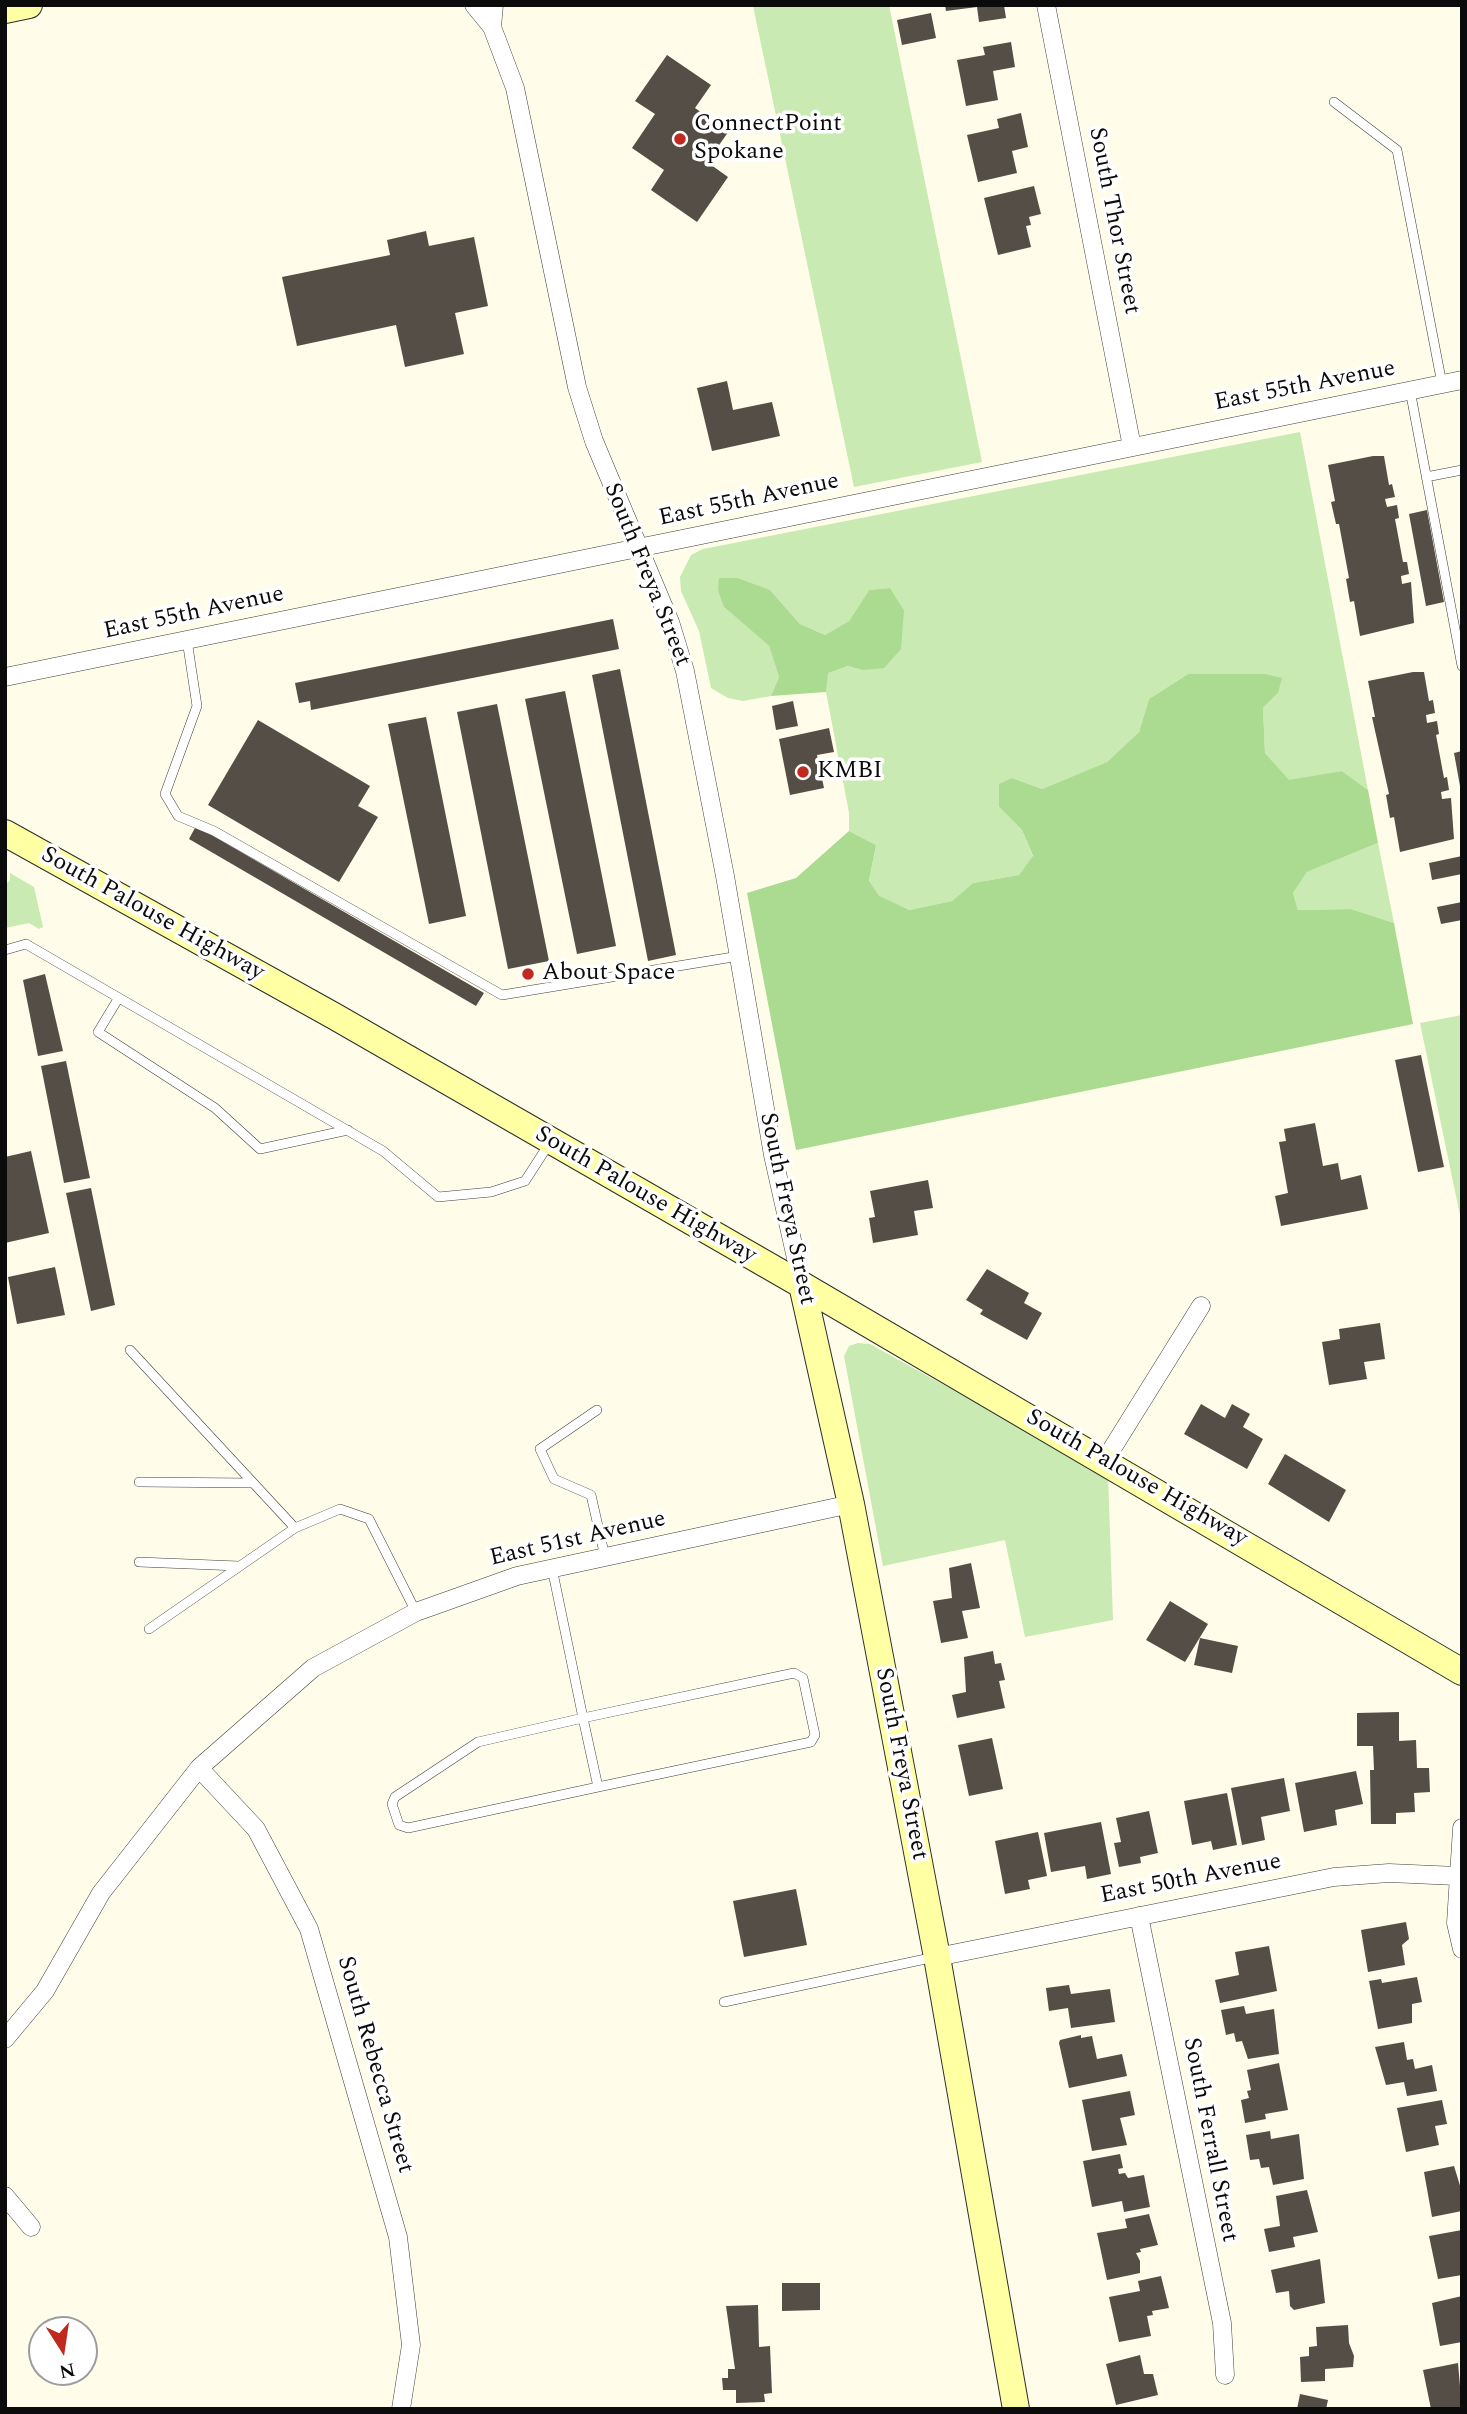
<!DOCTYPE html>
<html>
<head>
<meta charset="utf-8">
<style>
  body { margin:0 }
  #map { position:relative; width:1467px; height:2414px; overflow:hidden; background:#fffde9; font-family:Spectral,serif }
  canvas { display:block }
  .frame { position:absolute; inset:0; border:7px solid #0b0b0b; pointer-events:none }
  .north { position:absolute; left:28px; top:2316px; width:70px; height:70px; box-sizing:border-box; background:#fff; border:2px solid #9d9d9d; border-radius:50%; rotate:168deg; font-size:19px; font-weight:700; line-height:28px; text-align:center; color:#0b0b0b }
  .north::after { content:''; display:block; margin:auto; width:24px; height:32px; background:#bf291f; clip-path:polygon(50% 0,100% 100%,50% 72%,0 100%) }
</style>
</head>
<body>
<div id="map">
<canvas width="1467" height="2414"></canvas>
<div class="frame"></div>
<div class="north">N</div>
</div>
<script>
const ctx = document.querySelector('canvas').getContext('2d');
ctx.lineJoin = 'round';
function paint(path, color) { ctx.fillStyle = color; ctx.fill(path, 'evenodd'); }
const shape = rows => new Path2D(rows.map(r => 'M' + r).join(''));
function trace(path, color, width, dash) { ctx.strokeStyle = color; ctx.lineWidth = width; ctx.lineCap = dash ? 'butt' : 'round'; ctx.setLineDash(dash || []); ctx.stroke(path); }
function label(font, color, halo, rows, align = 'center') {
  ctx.font = font + ' Spectral,serif'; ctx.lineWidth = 7; ctx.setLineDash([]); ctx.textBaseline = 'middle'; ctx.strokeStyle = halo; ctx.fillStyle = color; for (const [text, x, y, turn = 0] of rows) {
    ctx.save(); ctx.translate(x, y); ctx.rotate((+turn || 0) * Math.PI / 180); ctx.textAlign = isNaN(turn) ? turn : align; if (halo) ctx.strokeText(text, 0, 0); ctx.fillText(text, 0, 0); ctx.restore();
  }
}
const green = shape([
  [889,5,982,462,854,487,753,6],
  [1300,432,1368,790,1342,771,1289,781,1265,753,1263,708,1278,693,1211,675,1188,674,1149,699,1139,732,1107,762,1042,789,1012,778,999,807,1022,830,1033,857,1019,875,973,883,952,901,911,910,879,897,869,882,876,845,849,831,849,813,826,692,827,673,848,666,862,670,904,610,890,588,869,590,849,621,825,635,800,624,770,590,724,607,769,646,779,677,771,696,743,701,728,698,711,688,699,631,681,591,680,577,691,555,703,549],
  [1378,843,1394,923,1351,909,1298,910,1293,893,1307,872],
  [10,873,34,887,43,927,39,929,29,923,5,928,5,885,10,880],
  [1462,1015,1462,1225,1420,1023],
  [858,1343,870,1344,1108,1476,1113,1620,1025,1637,1005,1540,883,1566,844,1356,849,1346]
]);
const forest = shape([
  [719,578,737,578,770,590,800,624,825,635,849,621,869,590,890,588,904,610,901,649,884,668,862,670,848,666,828,673,826,692,771,696,779,677,769,646,724,607,718,590],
  [1188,674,1265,674,1282,678,1278,693,1263,708,1265,753,1289,780,1342,771,1368,790,1378,843,1307,872,1293,893,1298,910,1351,909,1394,923,1413,1024,796,1150,747,893,796,878,849,831,876,845,869,881,879,896,910,910,952,901,973,883,1019,875,1033,856,1022,830,999,807,999,784,1012,778,1042,789,1107,762,1139,732,1149,699]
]);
const building = shape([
  [945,5,1004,5,1006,18,979,22,977,7,946,11],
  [931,13,936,38,902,45,897,20],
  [1011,42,1015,67,993,71,998,100,966,106,957,60,985,55,983,47],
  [667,55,711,85,695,108,729,131,707,162,728,177,697,222,651,190,664,170,632,148,655,114,635,101],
  [1021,113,1028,147,1012,151,1017,173,978,182,967,135,999,128,997,119],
  [1034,186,1041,214,1029,217,1031,225,1026,226,1031,247,998,255,984,198],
  [426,231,429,246,474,237,488,306,455,313,464,354,405,367,396,325,297,346,282,277,390,255,387,240],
  [727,381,733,410,772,402,780,436,712,451,697,388],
  [1373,456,1384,456,1389,485,1392,484,1395,497,1385,499,1387,507,1397,505,1399,518,1395,519,1403,562,1407,562,1409,574,1401,576,1402,584,1411,582,1414,623,1360,636,1354,601,1350,602,1346,579,1349,578,1339,524,1336,524,1331,502,1335,501,1328,465],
  [1427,510,1444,602,1426,606,1409,514],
  [613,619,619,649,311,710,310,701,299,703,295,683],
  [620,669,676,955,648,961,592,675],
  [1413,672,1424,672,1429,701,1433,700,1435,713,1426,715,1427,723,1437,721,1439,734,1436,735,1444,778,1447,777,1449,790,1441,792,1442,799,1451,798,1454,839,1400,852,1394,817,1390,818,1386,795,1389,794,1372,717,1375,717,1368,681],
  [565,691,616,946,577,954,525,699],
  [793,701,798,726,776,730,772,706],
  [497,704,549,961,508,969,457,712],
  [426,717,466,916,429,924,388,724],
  [258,720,370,786,358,806,378,817,339,882,208,805],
  [829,728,834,752,817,755,824,788,790,795,779,739],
  [1462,751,1462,785,1460,786,1454,753],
  [196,826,484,993,476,1006,189,839],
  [1462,856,1462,874,1432,880,1429,863],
  [1462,902,1462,920,1441,924,1437,907],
  [45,974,63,1051,38,1056,23,980],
  [1421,1055,1444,1167,1418,1172,1395,1060],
  [66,1061,90,1178,64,1183,41,1066],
  [1315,1123,1323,1166,1338,1163,1341,1180,1361,1175,1368,1209,1281,1226,1275,1196,1288,1193,1279,1142,1286,1141,1284,1129],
  [31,1151,49,1233,5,1243,5,1157],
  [928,1180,933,1208,914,1211,918,1235,873,1243,869,1218,875,1217,870,1191],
  [91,1188,115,1305,91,1311,66,1193],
  [55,1267,65,1315,17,1324,8,1277],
  [987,1269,1029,1293,1024,1303,1042,1313,1027,1340,980,1314,983,1310,966,1300],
  [1380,1323,1385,1359,1364,1362,1367,1379,1329,1385,1322,1342,1340,1339,1339,1329],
  [1201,1404,1225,1418,1232,1404,1250,1414,1243,1427,1263,1439,1247,1469,1184,1434],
  [1285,1454,1346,1490,1329,1522,1268,1484],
  [971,1563,980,1608,962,1611,968,1638,941,1643,933,1601,952,1598,949,1568],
  [1170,1601,1208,1624,1185,1662,1146,1640],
  [1200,1638,1238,1646,1232,1673,1194,1665],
  [993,1651,995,1664,1001,1663,1005,1680,999,1681,1005,1708,957,1718,952,1695,966,1692,964,1657],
  [1399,1712,1399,1741,1416,1740,1417,1768,1429,1768,1430,1792,1414,1793,1415,1812,1396,1813,1396,1824,1371,1824,1370,1770,1374,1770,1373,1746,1357,1746,1357,1713],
  [992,1738,1003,1789,969,1796,958,1745],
  [1356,1771,1363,1804,1335,1810,1337,1825,1304,1832,1295,1783],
  [1284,1778,1290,1811,1261,1817,1265,1840,1242,1845,1231,1788],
  [1227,1793,1237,1845,1213,1850,1211,1841,1192,1845,1184,1801],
  [1149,1811,1158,1853,1140,1857,1141,1863,1119,1867,1114,1843,1121,1842,1116,1818],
  [1101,1822,1111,1874,1087,1879,1085,1866,1051,1872,1044,1833],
  [1038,1832,1047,1876,1028,1880,1030,1889,1005,1894,995,1841],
  [796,1889,807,1945,744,1957,733,1901],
  [1406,1922,1409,1939,1402,1945,1405,1965,1368,1972,1361,1930],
  [1269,1946,1277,1991,1220,2003,1215,1980,1239,1975,1235,1952],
  [1417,1977,1422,2002,1412,2004,1412,2023,1378,2029,1369,1981,1381,1979,1382,1983],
  [1069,1985,1071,1994,1110,1989,1115,2022,1071,2028,1068,2008,1049,2011,1046,1988],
  [1244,2006,1246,2014,1274,2009,1279,2054,1248,2059,1242,2041,1236,2042,1234,2033,1226,2035,1221,2010],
  [1081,2035,1081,2038,1092,2036,1097,2059,1122,2054,1127,2076,1069,2088,1059,2043,1060,2040],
  [1404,2042,1407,2060,1413,2059,1415,2069,1432,2065,1437,2091,1407,2096,1404,2082,1386,2085,1375,2047],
  [1279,2063,1288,2110,1265,2114,1266,2119,1245,2123,1241,2100,1249,2098,1247,2091,1251,2090,1247,2070],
  [1130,2091,1135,2115,1120,2118,1127,2145,1092,2151,1082,2100],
  [1442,2100,1447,2124,1435,2126,1439,2145,1406,2152,1397,2108],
  [1270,2131,1271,2139,1299,2134,1304,2179,1273,2185,1269,2167,1261,2168,1259,2159,1250,2160,1246,2135],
  [1120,2154,1123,2168,1118,2169,1119,2174,1125,2173,1128,2178,1144,2175,1150,2207,1124,2212,1122,2201,1092,2207,1083,2161],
  [1454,2166,1462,2192,1462,2211,1432,2217,1424,2172],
  [1307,2190,1318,2232,1293,2237,1295,2247,1269,2252,1264,2229,1280,2226,1276,2196],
  [1149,2214,1158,2245,1140,2249,1141,2252,1136,2253,1140,2261,1140,2273,1107,2280,1097,2233,1127,2228,1125,2219],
  [1462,2230,1462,2275,1438,2279,1429,2236],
  [1320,2259,1325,2303,1294,2310,1290,2306,1289,2291,1276,2293,1271,2270],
  [1161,2276,1169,2308,1152,2311,1153,2315,1147,2316,1151,2336,1119,2342,1109,2297,1140,2291,1138,2281],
  [782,2283,820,2283,820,2310,782,2311],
  [1462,2296,1462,2342,1440,2346,1432,2303],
  [758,2305,759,2347,770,2346,772,2393,764,2394,765,2402,736,2403,736,2390,723,2390,722,2378,728,2378,728,2369,735,2369,726,2306],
  [1348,2325,1349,2343,1354,2356,1353,2367,1325,2369,1325,2381,1301,2382,1300,2357,1309,2356,1309,2347,1317,2346,1316,2327],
  [1140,2355,1144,2374,1153,2374,1158,2395,1116,2405,1106,2364],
  [1458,2363,1462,2409,1431,2409,1423,2370],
  [1300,2394,1328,2400,1326,2409,1297,2409]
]);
const lane = shape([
  [1334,102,1397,150,1442,384],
  [1410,390,1462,666],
  [1426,477,1462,470],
  [187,640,197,706,165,794,178,816,214,831,502,995,739,956],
  [5,950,26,944,383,1151,438,1197,491,1192,525,1181,549,1144],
  [118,999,98,1032,215,1108,260,1149,348,1130],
  [130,1350,295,1528],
  [597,1410,540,1449,554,1479,591,1495,605,1557],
  [139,1482,253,1483],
  [139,1562,239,1566],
  [552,1568,583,1718,598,1787,408,1828,399,1825,392,1804,395,1797,478,1742,583,1718,794,1673,803,1678,815,1735,811,1742,598,1787],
  [149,1629,295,1528,340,1509,369,1519,416,1612],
  [724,2002,935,1957]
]);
const street = shape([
  [474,5,492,27,515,88,577,387,594,441,670,622,685,671,725,876,773,1155,802,1285],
  [1046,5,1132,447],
  [492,27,494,5],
  [5,677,1462,380],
  [1105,1460,1201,1306],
  [199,1768,256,1829,309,1929,398,2237,411,2345,401,2409],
  [1462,1828,1456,1923,1462,1949],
  [1139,1916,1222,2323,1225,2375],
  [937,1957,1334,1877,1389,1873,1457,1876],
  [5,2039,45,1991,101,1893,199,1768,313,1668,416,1612,517,1576,851,1504],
  [5,2196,31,2227]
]);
const secondary = shape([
  [5,10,29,5],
  [5,833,334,1016,802,1285,1462,1672],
  [802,1285,851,1504,937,1957,1016,2409]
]);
const markers = [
  [680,139,7,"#bf291f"],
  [803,772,7,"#bf291f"],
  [528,974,7,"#bf291f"]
];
const poiNames = [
  ["ConnectPoint",694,125],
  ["Spokane",694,153],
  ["KMBI",817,772],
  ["About Space",542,974]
];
const streetNames = [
  ["South Thor Street",1113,221,79],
  ["East 55th Avenue",1305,387,-11],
  ["East 55th Avenue",749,501,-12],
  ["South Freya Street",646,575,68],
  ["East 55th Avenue",194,614,-12],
  ["South Palouse Highway",152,915,29],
  ["South Palouse Highway",645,1196,30],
  ["South Freya Street",786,1209,78],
  ["South Palouse Highway",1136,1479,30],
  ["East 51st Avenue",578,1540,-13],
  ["South Freya Street",900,1764,79],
  ["East 50th Avenue",1191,1880,-11],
  ["South Rebecca Street",374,2065,74],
  ["South Ferrall Street",1209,2140,79]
];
paint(green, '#c9eab2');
paint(forest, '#aadb91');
paint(building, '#544e47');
trace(lane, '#3e3e3e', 10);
trace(street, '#3e3e3e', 19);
trace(secondary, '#2d2d2d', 28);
trace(lane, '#fff', 9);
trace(street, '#fff', 18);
trace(secondary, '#ffffa4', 26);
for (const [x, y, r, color] of markers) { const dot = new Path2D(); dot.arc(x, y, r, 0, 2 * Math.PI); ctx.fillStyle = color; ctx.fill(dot); trace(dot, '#fff', 2.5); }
label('24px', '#0b0b0b', '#fff', poiNames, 'left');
label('24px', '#0b0b0b', '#fff', streetNames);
</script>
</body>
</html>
